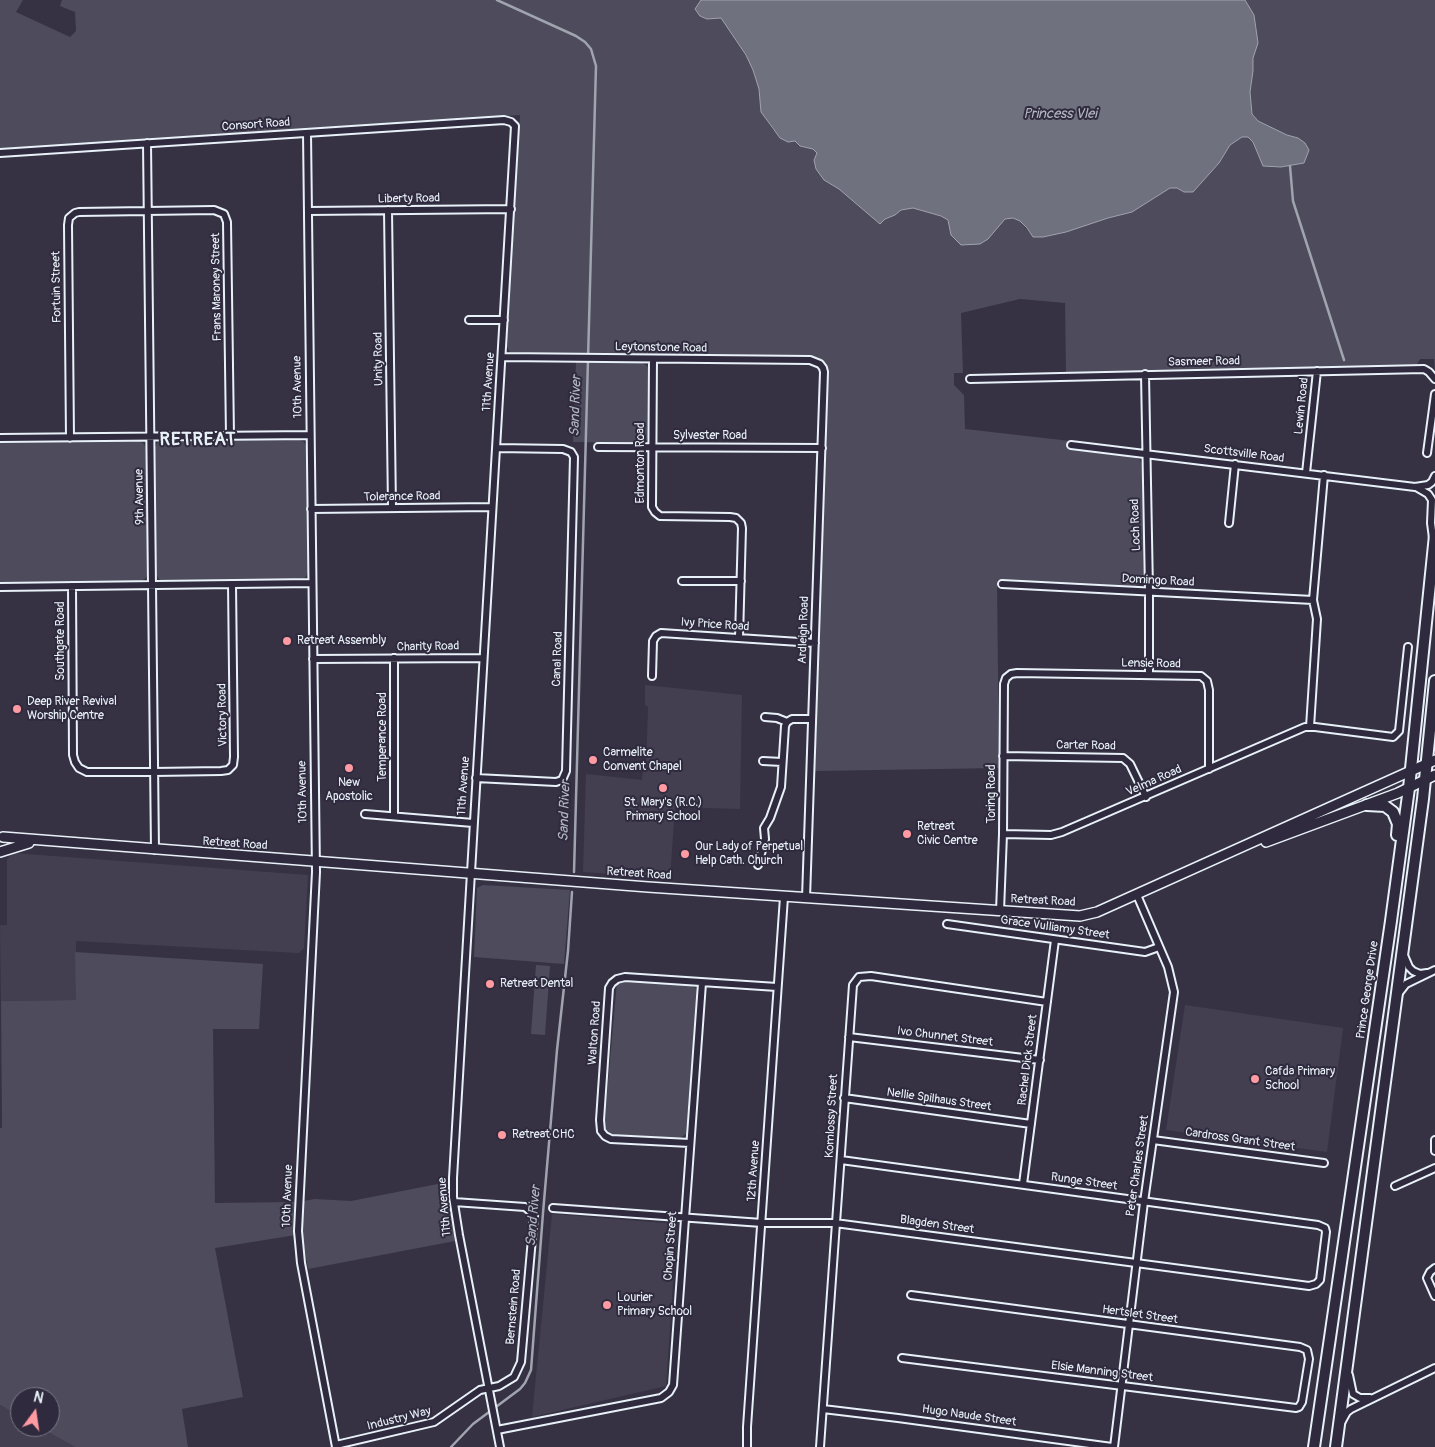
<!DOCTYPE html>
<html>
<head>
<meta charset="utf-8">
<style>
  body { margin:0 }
  #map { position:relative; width:1435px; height:1447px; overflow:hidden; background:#363244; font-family:Pangolin,sans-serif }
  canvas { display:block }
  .north { position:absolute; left:10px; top:1387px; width:50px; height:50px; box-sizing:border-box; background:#2f2a3d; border:1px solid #797a88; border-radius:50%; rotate:14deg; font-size:14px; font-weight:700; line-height:20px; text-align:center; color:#e8f1f8 }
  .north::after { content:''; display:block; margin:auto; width:18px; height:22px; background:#ff9aa2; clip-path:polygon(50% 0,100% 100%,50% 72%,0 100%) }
</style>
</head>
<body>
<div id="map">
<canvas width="1435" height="1447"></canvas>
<div class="north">N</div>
</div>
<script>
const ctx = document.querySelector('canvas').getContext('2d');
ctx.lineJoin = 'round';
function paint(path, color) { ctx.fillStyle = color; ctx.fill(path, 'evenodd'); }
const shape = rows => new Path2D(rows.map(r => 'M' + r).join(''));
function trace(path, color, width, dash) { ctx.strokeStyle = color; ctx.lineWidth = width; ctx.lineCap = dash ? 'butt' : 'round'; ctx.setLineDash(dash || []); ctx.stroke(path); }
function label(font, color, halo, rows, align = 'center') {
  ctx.font = font + ' Pangolin,sans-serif'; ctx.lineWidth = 4; ctx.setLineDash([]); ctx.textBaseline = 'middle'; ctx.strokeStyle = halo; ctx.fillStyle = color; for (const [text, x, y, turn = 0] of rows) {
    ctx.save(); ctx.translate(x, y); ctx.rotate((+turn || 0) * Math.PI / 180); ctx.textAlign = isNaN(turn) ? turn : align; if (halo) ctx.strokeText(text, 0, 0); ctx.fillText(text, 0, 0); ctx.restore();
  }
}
const built = shape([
  [645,685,742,695,740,809,675,807,670,878,583,872,586,774,642,780,643,771,646,772,648,707,645,705],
  [13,853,308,875,304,948,299,953,76,941,76,1000,1,1001,0,925,7,925,7,859],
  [1185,1005,1343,1028,1327,1152,1166,1130],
  [552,1214,677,1224,666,1386,532,1417],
  [0,1405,20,1416,20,1427,39,1427,75,1447,0,1447]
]);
const green = shape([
  [0,0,23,0,16,12,70,37,76,31,75,12,60,6,62,0,701,0,696,9,707,19,721,18,746,55,753,70,759,89,761,112,773,130,788,142,795,141,800,146,813,149,817,153,814,161,816,169,824,180,839,189,880,224,885,219,895,215,901,209,913,208,941,216,948,220,951,235,961,245,980,244,1005,219,1013,218,1020,221,1033,237,1043,237,1066,232,1108,218,1132,212,1170,188,1177,188,1184,192,1193,191,1219,163,1230,145,1242,137,1248,137,1253,142,1263,166,1281,167,1304,163,1298,138,1287,135,1258,121,1252,114,1250,92,1253,71,1253,58,1258,43,1254,15,1245,0,1435,0,1435,373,1434,359,1420,359,1416,366,1066,373,1065,303,1020,299,961,313,963,373,954,373,954,385,964,395,965,429,1070,441,1069,449,1132,456,1140,460,1142,466,1144,579,1140,584,1134,587,997,580,999,768,815,771,828,377,828,371,823,361,814,357,514,354,510,352,506,345,520,115,0,149],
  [576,362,640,362,646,365,649,369,649,435,647,440,641,443,573,442],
  [297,439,304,442,307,448,308,571,306,577,300,580,165,582,159,579,155,573,154,450,157,443,165,440],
  [138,440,144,444,147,451,149,573,146,578,140,582,4,583,0,582,0,443],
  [483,885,570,890,564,964,474,957,477,888],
  [75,952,263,964,259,1029,213,1029,215,1203,298,1202,315,1199,351,1201,448,1182,455,1241,308,1269,302,1234,215,1248,243,1397,182,1409,188,1447,75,1447,39,1427,50,1427,50,1397,20,1397,20,1416,0,1405,0,1128,2,1128,1,1001,76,1000],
  [536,965,550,966,545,1035,531,1034],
  [622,980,689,985,696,988,697,992,686,1134,680,1138,609,1134,604,1127,617,982]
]);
const water = shape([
  [701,0,1245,0,1254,15,1258,43,1253,58,1253,71,1250,92,1252,114,1258,121,1287,135,1298,138,1305,143,1309,150,1304,163,1281,167,1263,166,1253,142,1248,137,1242,137,1230,145,1219,163,1193,192,1184,192,1177,188,1170,188,1132,212,1108,218,1066,232,1043,237,1033,237,1027,228,1020,221,1013,218,1005,219,988,239,980,244,961,245,951,235,948,220,941,216,913,208,901,210,895,215,885,219,880,224,839,189,824,180,816,169,814,160,817,153,813,149,800,146,795,141,788,142,780,138,761,112,759,89,753,70,746,55,721,18,707,19,700,16,695,9,701,0]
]);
const stream = shape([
  [497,0,576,36,585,42,591,49,596,66,574,872],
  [1290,166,1293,201,1344,360],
  [451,1447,473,1424,520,1389,525,1383,531,1370,543,1213,557,1050,568,951,572,892]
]);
const street = shape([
  [307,133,316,872,298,1231,301,1263,336,1447],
  [147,143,155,850],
  [0,153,504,120,511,122,515,126,453,1178,453,1197,459,1235,500,1447],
  [388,210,392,508],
  [308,211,511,209],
  [469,320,504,320],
  [502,357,810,360,820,364,823,368,824,372,806,898],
  [653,359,652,507,655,512,660,516,730,517,736,518,741,523,742,528,739,638],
  [1145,374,1149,591,1149,675],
  [970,379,1424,369,1429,372,1435,379],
  [0,438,310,435],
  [70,438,68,225,69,218,75,213,79,212,214,210,224,214,227,222,230,436],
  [1071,445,1415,487,1428,485,1432,482,1435,476],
  [598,447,822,448],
  [1427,453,1435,394],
  [1306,473,1317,371],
  [1416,487,1428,494,1432,500,1431,523,1433,538],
  [311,509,492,507],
  [1229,523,1235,464],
  [682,581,741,581],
  [1002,584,1313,600],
  [72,586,73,755,75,762,79,768,87,772,154,772,221,771,228,770,233,765,234,757,232,584],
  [0,587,312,583],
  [313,659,483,658],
  [652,676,653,641,656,636,661,633,815,643],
  [765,717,777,718,787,722],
  [1310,727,1317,619,1313,600,1324,475],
  [1003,756,1123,758,1130,764,1146,797],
  [763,761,782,762],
  [476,778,556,782,562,780,566,771,574,457,571,452,563,449,496,448],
  [365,814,473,823],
  [394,816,394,658],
  [1003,834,1051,835,1062,832,1305,727,1315,727,1393,737,1399,731,1408,647],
  [758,865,765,839,764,828,770,818,781,787,785,726,787,722,792,719,812,719],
  [1000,911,1003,834,1004,684,1006,678,1011,674,1017,673,1201,676,1207,681,1209,690,1209,769],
  [947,924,1145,952,1159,947],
  [1403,953,1409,967,1413,971,1420,974,1427,973],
  [1399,993,1406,984,1435,970],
  [849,1037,1040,1060],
  [844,1098,1031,1124],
  [1153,1140,1324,1163],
  [1435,1140,1435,1151],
  [690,1143,611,1139,605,1136,601,1131,600,1120,609,988,612,983,617,979,625,977,777,987],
  [1023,1184,1055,940],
  [1395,1186,1435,1168],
  [553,1208,762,1223,835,1223,1309,1286,1316,1284,1320,1280,1326,1232,1325,1228,1318,1225,841,1160],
  [1435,1268,1430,1272,1427,1278,1435,1296],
  [902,1358,1296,1408,1299,1407,1302,1402,1309,1359,1307,1350,1300,1347,911,1295],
  [1349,1375,1353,1394,1360,1398,1370,1398],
  [823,1409,898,1418,1112,1447],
  [1342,1421,1347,1412,1351,1409,1435,1368],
  [497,1430,661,1398,669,1392,673,1385,702,983],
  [336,1445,434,1422,480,1390,499,1386,514,1377,521,1362,534,1216,530,1211,525,1207,454,1202],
  [747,1447,747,1427,784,897],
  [820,1447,853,985,859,977,871,976,1047,1002],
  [1114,1447,1144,1202,1174,992,1168,967,1137,895]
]);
const secondary = shape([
  [3,837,648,887,1080,916,1097,912,1435,760],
  [1266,842,1398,793,1435,775],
  [0,852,29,843]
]);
const primary = shape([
  [1367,805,1385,806,1393,812,1398,824,1397,835],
  [1314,1447,1391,921,1409,788,1435,535],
  [1336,1447,1423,799,1435,681]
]);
const markers = [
  [287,641,5,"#ff9aa2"],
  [17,709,5,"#ff9aa2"],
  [593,760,5,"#ff9aa2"],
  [349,768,5,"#ff9aa2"],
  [663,788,5,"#ff9aa2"],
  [907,834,5,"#ff9aa2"],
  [685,854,5,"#ff9aa2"],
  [490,984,5,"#ff9aa2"],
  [1255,1079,5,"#ff9aa2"],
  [502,1135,5,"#ff9aa2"],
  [607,1305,5,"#ff9aa2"]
];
const streetNames = [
  ["Consort Road",256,125,-4],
  ["Liberty Road",409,199,-1],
  ["Fortuin Street",57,287,-91],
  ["Frans Maroney Street",217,287,-91],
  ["Leytonstone Road",661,348,1],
  ["Unity Road",379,359,-91],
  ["Sasmeer Road",1204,362,-1],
  ["11th Avenue",489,382,-86],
  ["10th Avenue",298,387,-91],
  ["Lewin Road",1302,406,-84],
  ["Sylvester Road",710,436],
  ["Scottsville Road",1244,454,7],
  ["Edmonton Road",641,463,-90],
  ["9th Avenue",140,497,-91],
  ["Tolerance Road",402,497,-1],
  ["Loch Road",1136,525,-92],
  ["Domingo Road",1158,581,3],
  ["Ivy Price Road",715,625,4],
  ["Ardleigh Road",804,630,-88],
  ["Southgate Road",61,641,-90],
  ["Charity Road",428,647,-1],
  ["Canal Road",558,659,-88],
  ["Lensie Road",1151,664,1],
  ["Victory Road",223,715,-91],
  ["Temperance Road",383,737,-90],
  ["Carter Road",1086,746,1],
  ["Velma Road",1154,781,-24],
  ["11th Avenue",464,786,-86],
  ["10th Avenue",303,792,-91],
  ["Toring Road",992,794,-90],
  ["Retreat Road",235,844,4],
  ["Retreat Road",639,874,4],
  ["Retreat Road",1043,901,3],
  ["Grace Vulliamy Street",1055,928,8],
  ["Prince George Drive",1368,990,-82],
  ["Walton Road",595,1033,-86],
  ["Ivo Chunnet Street",945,1037,7],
  ["Rachel Dick Street",1028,1060,-83],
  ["Nellie Spilhaus Street",939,1100,8],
  ["Komlossy Street",832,1116,-87],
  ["Cardross Grant Street",1240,1140,8],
  ["Peter Charles Street",1138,1166,-82],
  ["12th Avenue",754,1171,-86],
  ["Runge Street",1084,1182,8],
  ["10th Avenue",288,1196,-88],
  ["11th Avenue",445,1207,-95],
  ["Blagden Street",937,1225,8],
  ["Chopin Street",671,1246,-86],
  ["Bernstein Road",514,1307,-85],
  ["Hertslet Street",1140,1315,8],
  ["Elsie Manning Street",1102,1372,7],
  ["Hugo Naude Street",969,1416,8],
  ["Industry Way",399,1419,-14]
];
const poiNames = [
  ["Retreat Assembly",297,641],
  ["Deep River Revival",27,702],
  ["Worship Centre",27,716],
  ["Carmelite",603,753],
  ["Convent Chapel",603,767],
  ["New",349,783,"center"],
  ["Apostolic",349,797,"center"],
  ["St. Mary's (R.C.)",663,803,"center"],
  ["Primary School",663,817,"center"],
  ["Retreat",917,827],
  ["Civic Centre",917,841],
  ["Our Lady of Perpetual",695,847],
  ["Help Cath. Church",695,861],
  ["Retreat Dental",500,984],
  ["Cafda Primary",1265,1072],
  ["School",1265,1086],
  ["Retreat CHC",512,1135],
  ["Lourier",617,1298],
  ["Primary School",617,1312]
];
const waterNames = [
  ["Princess Vlei",1060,114],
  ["Sand River",576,406,-88],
  ["Sand River",565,811,-88],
  ["Sand River",534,1216,-85]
];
const districtNames = [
  ["RETREAT",198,440]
];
paint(built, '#433f51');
paint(green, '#4d4b5c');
paint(water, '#70717f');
trace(water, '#a0a4af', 1);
trace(stream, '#a0a4af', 2.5);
trace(street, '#e8f1f8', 10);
trace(secondary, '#e8f1f8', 12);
trace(primary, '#e8f1f8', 14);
trace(street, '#2f2a3d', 6);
trace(secondary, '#2f2a3d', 9);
trace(primary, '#2f2a3d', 10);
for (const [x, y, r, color] of markers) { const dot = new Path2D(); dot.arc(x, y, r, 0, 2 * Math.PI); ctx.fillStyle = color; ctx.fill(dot); trace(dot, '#2f2a3d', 2); }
label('12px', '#e8f1f8', '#2f2a3d', streetNames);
label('12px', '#e8f1f8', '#2f2a3d', poiNames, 'left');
label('italic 14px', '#b2b7c2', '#2f2a3d', waterNames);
ctx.letterSpacing = '1px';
label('bold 18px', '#e8f1f8', '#2f2a3d', districtNames);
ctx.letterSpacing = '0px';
</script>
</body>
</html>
